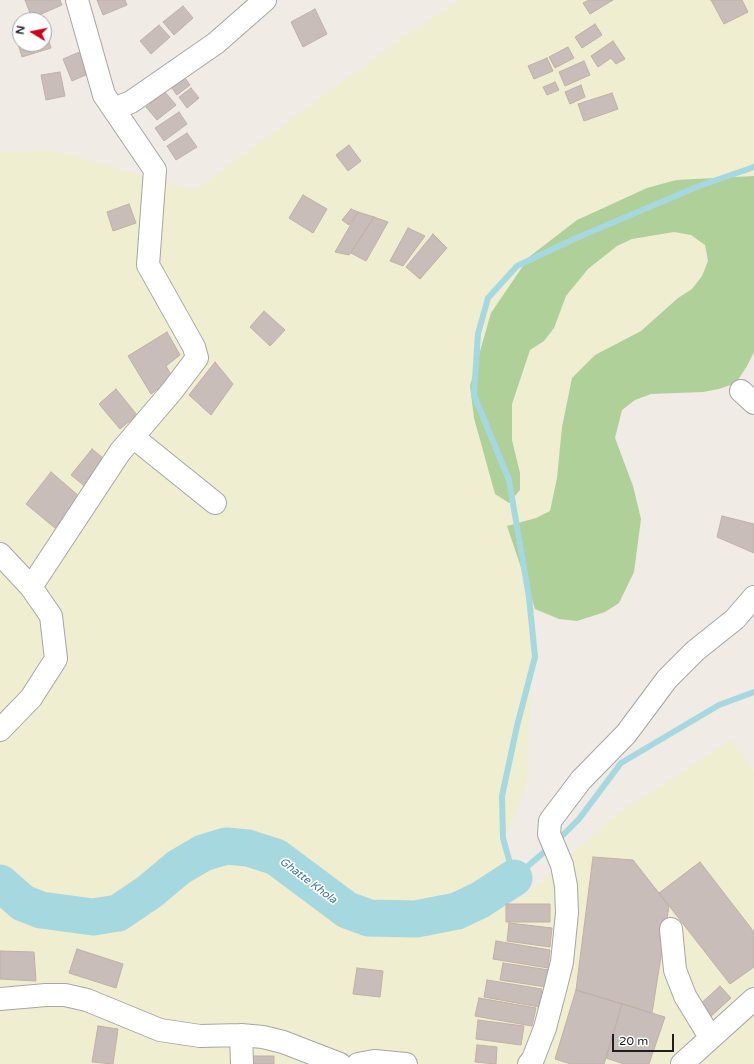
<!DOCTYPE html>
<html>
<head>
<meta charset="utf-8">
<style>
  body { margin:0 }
  #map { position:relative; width:754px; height:1064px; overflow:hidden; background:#f0ebe5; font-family:"Varela Round",sans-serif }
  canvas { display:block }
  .north { position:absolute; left:12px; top:12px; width:40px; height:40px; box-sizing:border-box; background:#fff; border:1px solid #a5a5a5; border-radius:50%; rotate:280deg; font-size:11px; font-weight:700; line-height:16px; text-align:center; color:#1f1f1f }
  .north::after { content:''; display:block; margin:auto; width:14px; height:18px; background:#ce0016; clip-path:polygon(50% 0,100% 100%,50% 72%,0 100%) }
  .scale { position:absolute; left:612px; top:1034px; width:62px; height:18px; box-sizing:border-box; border:2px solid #1f1f1f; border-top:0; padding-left:5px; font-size:12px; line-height:14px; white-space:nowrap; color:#1f1f1f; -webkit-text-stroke:3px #fff; paint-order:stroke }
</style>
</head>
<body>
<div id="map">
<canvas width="754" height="1064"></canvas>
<div class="north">N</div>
<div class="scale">20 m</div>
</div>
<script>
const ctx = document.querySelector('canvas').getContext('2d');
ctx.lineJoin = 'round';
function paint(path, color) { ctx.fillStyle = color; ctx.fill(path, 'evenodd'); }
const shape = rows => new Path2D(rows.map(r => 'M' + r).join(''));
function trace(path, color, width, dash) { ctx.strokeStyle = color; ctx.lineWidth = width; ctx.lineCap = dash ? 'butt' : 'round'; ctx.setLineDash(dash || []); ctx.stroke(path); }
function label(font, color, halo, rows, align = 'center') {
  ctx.font = font + ' "Varela Round",sans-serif'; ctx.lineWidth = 3.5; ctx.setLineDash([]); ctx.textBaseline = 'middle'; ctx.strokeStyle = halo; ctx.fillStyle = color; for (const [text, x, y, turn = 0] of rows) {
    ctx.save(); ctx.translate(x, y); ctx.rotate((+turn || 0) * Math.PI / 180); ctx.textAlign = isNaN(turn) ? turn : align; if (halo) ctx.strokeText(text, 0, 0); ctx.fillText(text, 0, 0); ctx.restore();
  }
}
const farmland = shape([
  [460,0,754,0,754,176,676,180,647,188,577,220,529,257,470,387,520,473,512,440,512,404,530,350,544,341,554,328,566,296,577,282,588,269,602,257,617,246,632,239,674,232,691,235,705,245,708,261,702,276,692,289,678,298,641,331,595,355,568,393,562,427,557,478,550,511,536,518,508,526,535,609,526,788,505,838,524,897,617,814,731,740,754,772,754,1064,0,1064,0,152,54,151,195,190,406,35]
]);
const forest = shape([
  [754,176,754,352,747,366,736,383,719,389,703,392,651,394,635,400,622,410,615,438,633,486,641,519,634,572,619,603,605,612,577,621,559,619,535,609,507,526,536,518,550,511,557,478,562,427,572,378,595,355,641,331,678,298,692,289,702,276,708,261,705,245,691,235,674,232,632,239,617,246,588,269,566,296,554,328,544,341,530,350,512,404,512,440,520,473,520,490,509,503,495,494,474,418,470,386,491,313,529,257,577,220,647,188,676,180]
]);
const stream = shape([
  [557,841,579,819,621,763,719,705,754,692],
  [550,847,514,878,503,838,502,796,517,726,535,657,529,597,509,480,474,395,478,334,488,298,517,266,574,239,699,186,754,167]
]);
const river = shape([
  [0,883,23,903,41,910,93,917,118,913,149,892,179,867,203,853,226,846,248,848,276,857,347,910,369,918,416,919,457,911,480,900,514,878]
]);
const building = shape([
  [25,0,60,0,62,5,32,18,25,0],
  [97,0,125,0,127,5,103,15,97,0],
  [589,0,613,0,590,14,583,3,589,0],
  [711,0,742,0,748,12,724,24,711,0],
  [183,6,193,18,174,35,163,22,183,6],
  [315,9,327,34,303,47,291,22,315,9],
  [595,24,602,35,582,48,575,37,595,24],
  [44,25,51,48,22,57,15,34,20,33,20,44,44,44,44,25],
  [159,25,170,37,151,54,140,41,159,25],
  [613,41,625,59,616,64,611,58,598,67,591,56,613,41],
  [568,47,574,58,555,68,549,57,568,47],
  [82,51,90,73,72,81,63,59,82,51],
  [547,58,553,71,534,79,528,66,547,58],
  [584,61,590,75,565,86,559,72,584,61],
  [180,71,190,85,177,95,167,81,180,71],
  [60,72,65,96,46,100,41,75,60,72],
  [555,82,559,90,547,95,543,87,555,82],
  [581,85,585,97,570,104,565,92,581,85],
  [191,88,199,98,187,108,179,97,191,88],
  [165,92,176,105,157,120,146,107,165,92],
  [612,93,618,109,584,121,578,104,612,93],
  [179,112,187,124,164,141,155,128,179,112],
  [187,133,197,147,176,160,167,146,187,133],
  [349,145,361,161,348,171,336,155,349,145],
  [303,195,327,209,313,233,289,218,303,195],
  [129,204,136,223,113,231,107,212,129,204],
  [351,209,358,212,349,225,342,220,351,209],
  [358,212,374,217,349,255,335,252,358,212],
  [374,217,388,222,366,261,351,253,374,217],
  [408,228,425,236,403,266,390,261,408,228],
  [433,234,447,248,420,279,406,267,433,234],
  [264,311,285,330,270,346,250,327,264,311],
  [167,332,180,355,166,366,173,378,151,394,128,356,167,332],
  [215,362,233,384,211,415,189,395,215,362],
  [116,389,137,415,120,429,99,404,116,389],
  [92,449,108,462,87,488,71,475,92,449],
  [51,472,80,497,55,528,26,504,51,472],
  [722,516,754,524,754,553,717,537,722,516],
  [593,857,633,860,669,906,652,1013,576,990,593,857],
  [700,862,754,932,754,967,730,984,659,893,700,862],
  [506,904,550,904,550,922,506,922,506,904],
  [509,923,552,928,550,947,507,941,509,923],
  [496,941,550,950,548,968,493,959,496,941],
  [77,949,123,964,116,988,69,973,77,949],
  [0,951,34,952,36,981,0,979,0,951],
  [503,963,549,970,546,987,500,980,503,963],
  [357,968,383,971,380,997,353,994,357,968],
  [487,980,542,989,539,1007,484,997,487,980],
  [720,986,731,998,708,1019,697,1007,720,986],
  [576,990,622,1004,604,1064,571,1064,555,1059,576,990],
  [479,998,536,1008,532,1026,475,1016,479,998],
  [622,1004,665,1017,649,1064,624,1064,606,1058,622,1004],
  [478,1020,524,1026,521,1045,476,1039,478,1020],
  [98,1026,118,1029,113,1064,92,1062,98,1026],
  [477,1045,497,1047,496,1064,475,1062,477,1045],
  [252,1056,274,1056,274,1064,252,1064,252,1056]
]);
const minor = shape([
  [114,109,131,102,216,43,265,0],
  [741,391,754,403],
  [133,437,215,503],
  [0,554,31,587],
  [0,730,31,698,56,659,51,616,31,587,120,452,172,391,197,358,194,347,148,265,155,170,104,95,77,0],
  [671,929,675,970,685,996,710,1037],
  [0,999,46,995,65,995,87,1000,160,1030,200,1036,241,1035,263,1037,283,1042,340,1064],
  [241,1035,242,1064],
  [358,1064,374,1061,406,1064],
  [529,1064,533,1059,545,1028,555,990,562,962,567,913,566,886,562,865,549,834,550,821,581,780,626,734,667,679,695,651,735,619,754,597],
  [682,1064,754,999]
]);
const waterNames = [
  ["Ghatte Khola",308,881,37]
];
paint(farmland, '#efeed0');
paint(forest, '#afd099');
trace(stream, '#a5d8df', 6);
trace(river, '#a5d8df', 37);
paint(building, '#c8bdb8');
trace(building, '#c2b0a7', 1);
trace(minor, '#a6a6a6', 24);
trace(minor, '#fff', 22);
label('italic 11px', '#41779a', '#fff', waterNames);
</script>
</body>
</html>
